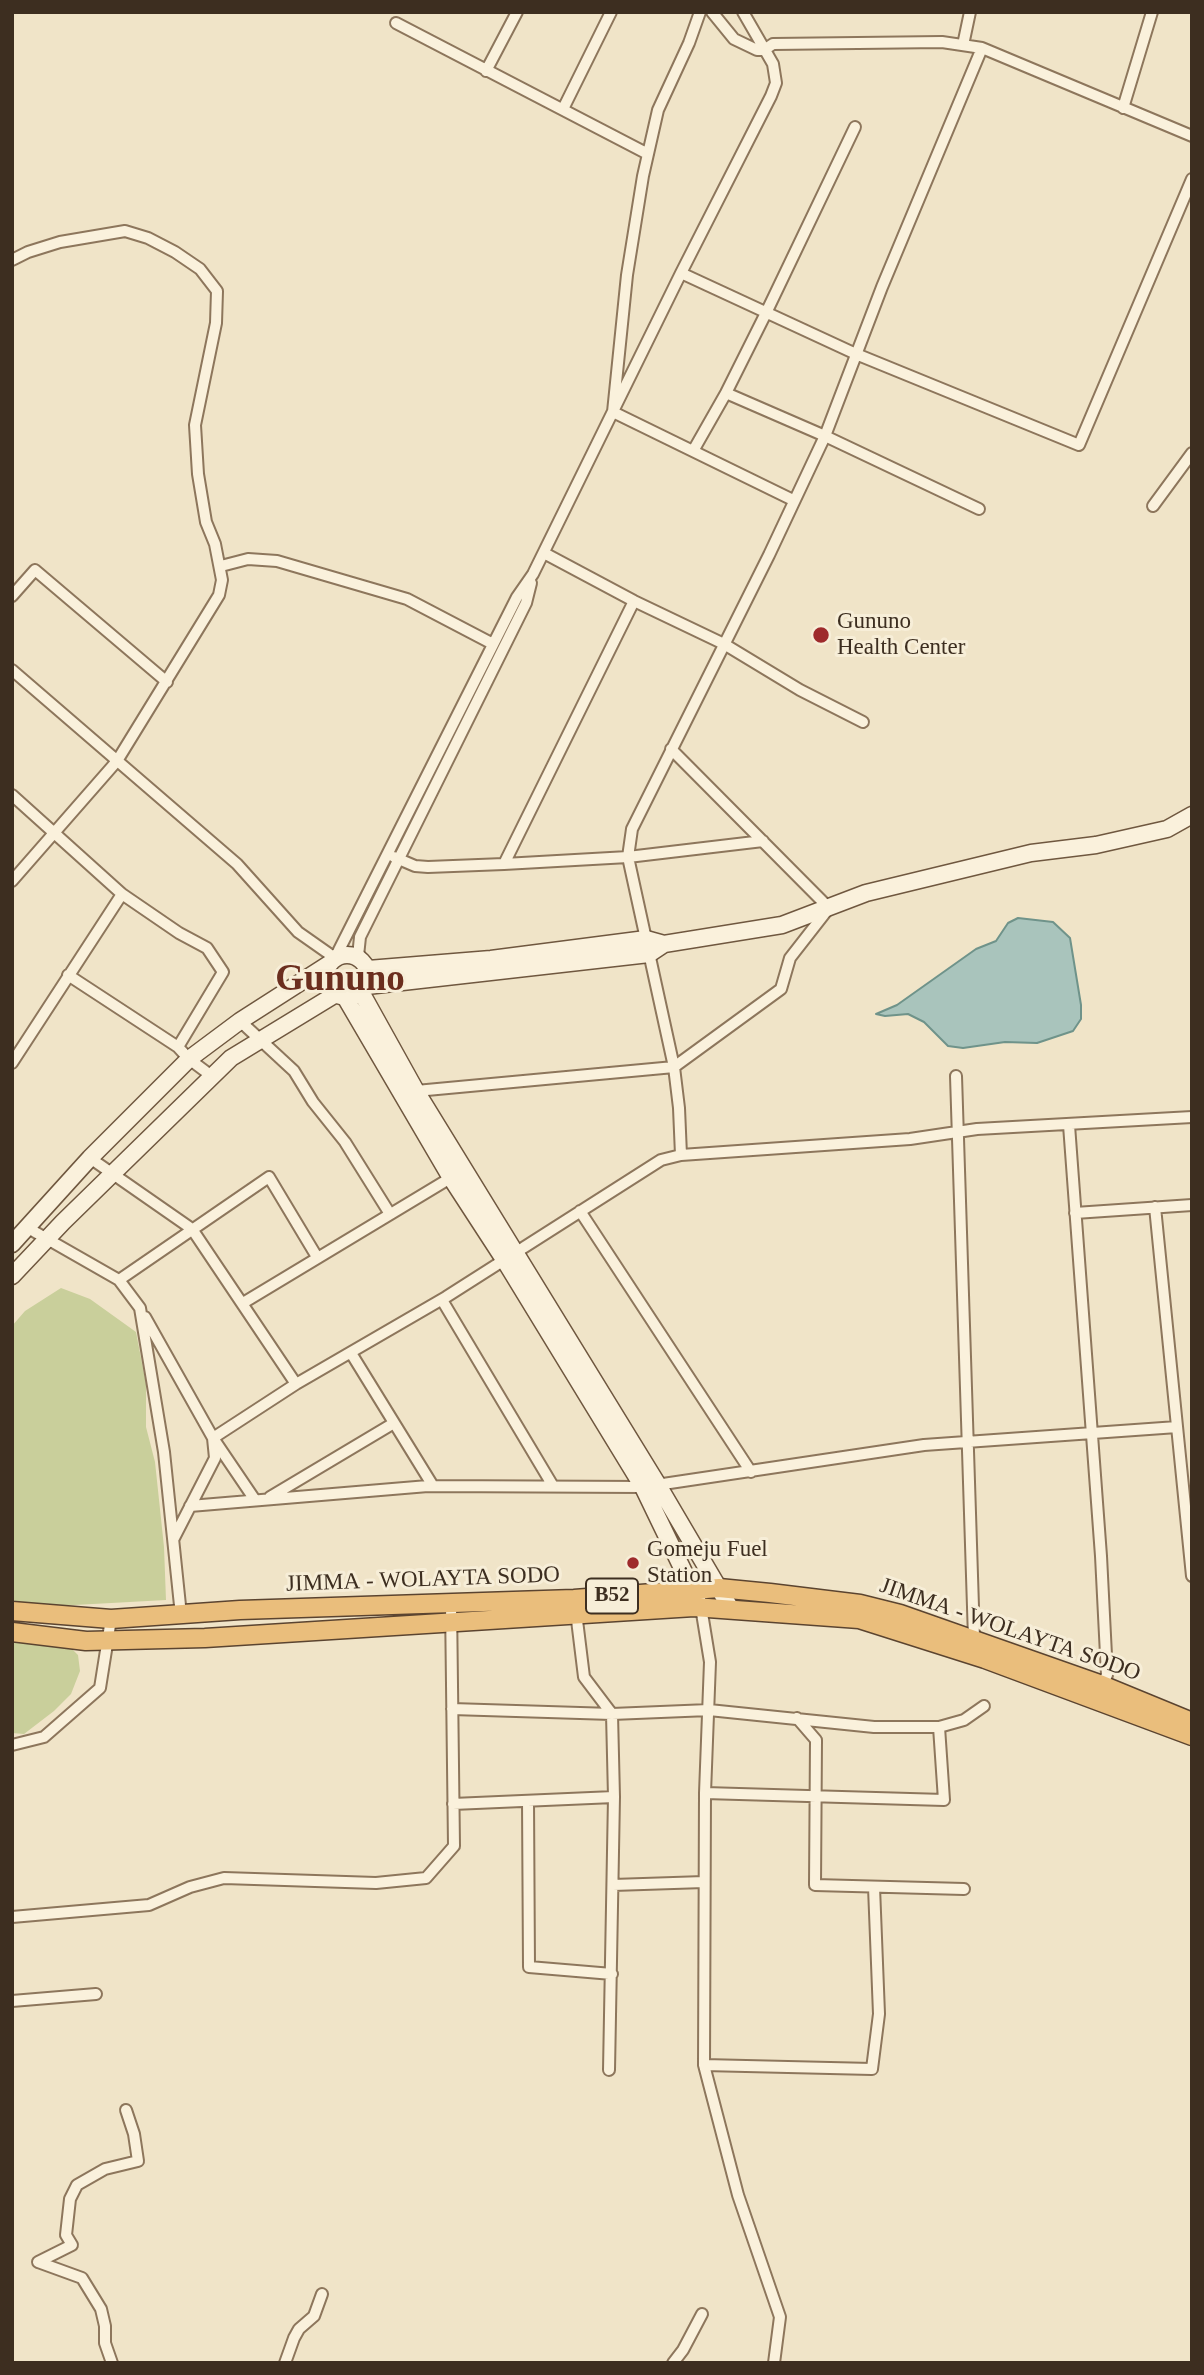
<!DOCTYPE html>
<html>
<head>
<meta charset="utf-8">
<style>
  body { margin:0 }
  #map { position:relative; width:1204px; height:2375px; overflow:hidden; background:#f0e4c8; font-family:"Times New Roman",serif }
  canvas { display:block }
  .frame { position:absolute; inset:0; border:14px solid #3d2e20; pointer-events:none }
</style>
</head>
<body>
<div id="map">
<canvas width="1204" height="2375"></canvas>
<div class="frame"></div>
</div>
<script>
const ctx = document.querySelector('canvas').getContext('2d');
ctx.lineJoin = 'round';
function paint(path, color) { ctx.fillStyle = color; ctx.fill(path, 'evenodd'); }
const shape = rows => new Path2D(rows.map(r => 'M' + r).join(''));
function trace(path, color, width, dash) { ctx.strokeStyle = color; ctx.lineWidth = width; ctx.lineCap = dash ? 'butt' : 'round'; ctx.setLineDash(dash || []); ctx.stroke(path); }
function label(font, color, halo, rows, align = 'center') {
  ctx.font = font + ' "Times New Roman",serif'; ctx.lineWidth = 6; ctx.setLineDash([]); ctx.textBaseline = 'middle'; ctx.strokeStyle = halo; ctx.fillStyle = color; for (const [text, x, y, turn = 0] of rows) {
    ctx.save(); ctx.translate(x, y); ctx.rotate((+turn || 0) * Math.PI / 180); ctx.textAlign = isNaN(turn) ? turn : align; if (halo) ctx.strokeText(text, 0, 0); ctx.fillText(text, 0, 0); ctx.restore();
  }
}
const green = shape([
  [61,1288,90,1299,136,1332,146,1384,146,1427,155,1462,164,1547,166,1600,38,1607,12,1600,12,1326,25,1311],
  [12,1637,68,1645,78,1655,80,1671,71,1694,54,1711,24,1734,12,1733]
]);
const water = shape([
  [1018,918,1053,922,1070,938,1081,1005,1081,1019,1073,1031,1037,1043,1005,1042,963,1048,948,1046,924,1022,908,1014,885,1016,876,1014,897,1005,976,949,996,941,1008,923,1018,918]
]);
const minor = shape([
  [700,12,689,43,658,110,643,176,627,275,613,412,793,500],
  [712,12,734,39,757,50,764,50,773,44,942,42,982,48,1192,136],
  [396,23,648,154],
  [963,45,970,12],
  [486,71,517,12],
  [1123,108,1152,12],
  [563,109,611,12],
  [12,260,28,252,60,242,125,231,148,238,175,252,200,269,217,291,216,323,195,425,198,474,206,522,215,544,222,580,219,595,117,761,12,881],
  [681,273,856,354,1079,445,1192,179],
  [726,393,825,436,979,509],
  [693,451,726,393,766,313,855,127],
  [1153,506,1192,453],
  [544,553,634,601,724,644,800,690,863,722],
  [221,566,248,559,277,561,407,599,493,644],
  [12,596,35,570,167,682],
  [12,670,237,864,298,932,335,958,517,597,533,574,681,273,771,96,776,83,773,64,743,12],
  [12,795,122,894,179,933,207,948,223,972,178,1047],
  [394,857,415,866,428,867,504,864,628,857,763,841],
  [504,864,634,601],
  [358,956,360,937,526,603,531,583],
  [68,975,178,1047,189,1059,213,1077],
  [240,1021,294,1071,313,1102,345,1142,390,1214],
  [12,1063,122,894],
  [956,1076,974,1638],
  [416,1091,674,1067,781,989,790,958,829,908,671,749],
  [1069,1125,1101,1556,1107,1675,1102,1685],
  [681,1155,679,1108,674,1067,628,857,632,829,769,555,825,436,882,287,982,48],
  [90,1158,192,1229,296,1384],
  [1155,1207,1192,1576],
  [580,1211,751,1472],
  [1075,1213,1192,1205],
  [28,1228,119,1280,140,1308,164,1452,181,1615],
  [119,1280,269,1177,317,1257],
  [442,1300,553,1486],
  [243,1303,457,1174],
  [145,1317,213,1438,215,1458,174,1538],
  [351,1353,433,1486],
  [270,1497,394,1423],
  [255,1500,213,1438,296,1384,446,1297,661,1160,681,1155,910,1139,977,1129,1192,1117],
  [190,1506,428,1486,643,1487,924,1445,1177,1427],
  [701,1607,710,1662,705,1793,704,2065,738,2195,780,2317,774,2363],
  [576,1612,584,1677,612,1714,614,1797,609,2070],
  [452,1709,612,1714,709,1710,874,1727,939,1727,964,1720,984,1706],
  [797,1718,816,1740,815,1885,964,1889],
  [12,1745,44,1737,100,1688,111,1619],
  [705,1793,944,1800,939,1727],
  [528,1801,529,1967,612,1974],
  [453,1804,614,1797],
  [613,1885,704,1882],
  [12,1917,149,1905,190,1887,224,1878,376,1883,426,1878,454,1846,451,1604],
  [12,2001,96,1994],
  [704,2065,872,2069,879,2014,874,1887],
  [38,2262,72,2245,66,2235,70,2199,77,2185,105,2169,138,2161,134,2134,126,2110],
  [38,2262,82,2278,101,2309,105,2326,105,2343,112,2363],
  [285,2363,294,2338,299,2329,314,2316,322,2294],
  [673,2363,683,2350,702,2314]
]);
const secondary = shape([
  '326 976a21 21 0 1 1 42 0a21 21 0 1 1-42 0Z',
  [368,969,491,959,646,939,664,944],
  [367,986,649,954,664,944,782,925,866,893,1031,853,1096,845,1167,829,1192,815],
  [361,992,416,1091,658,1485,731,1609],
  [345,997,451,1178,505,1261,643,1487,697,1599],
  [12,1244,90,1158,189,1059,240,1021,329,964],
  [12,1276,63,1222,231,1058,336,994]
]);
const trunk = shape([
  [12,1611,111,1619,240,1610,574,1599,719,1588,770,1593,860,1604,900,1614,1102,1685,1192,1722],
  [12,1632,86,1641,205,1638,694,1607,859,1619,985,1659,1192,1736]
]);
const markers = [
  [821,635,9,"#9e2a2b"],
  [633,1563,7,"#9e2a2b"]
];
const shields = [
  [612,1596,52]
];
const shieldNames = [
  ["B52",612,1596]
];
const poiNames = [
  ["Gununo",837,622],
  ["Health Center",837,648],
  ["Gomeju Fuel",647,1550],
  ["Station",647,1576]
];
const streetNames = [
  ["JIMMA - WOLAYTA SODO",423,1580,-2],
  ["JIMMA - WOLAYTA SODO",1010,1630,19]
];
const townNames = [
  ["Gununo",340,980]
];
paint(green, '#c9cf9b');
paint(water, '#a9c4bc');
trace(water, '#6f938a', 2);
trace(minor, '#8d765c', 14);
trace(secondary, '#6f573f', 19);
trace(trunk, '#5b4430', 21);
trace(minor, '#faf1dc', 10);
trace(secondary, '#faf1dc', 16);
trace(trunk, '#eabe7c', 18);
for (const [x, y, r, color] of markers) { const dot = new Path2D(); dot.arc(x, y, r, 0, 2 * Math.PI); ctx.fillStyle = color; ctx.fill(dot); trace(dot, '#f7eed8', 2.5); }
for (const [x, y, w] of shields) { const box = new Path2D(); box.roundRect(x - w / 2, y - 17.5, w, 35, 5); ctx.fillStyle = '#f7eed8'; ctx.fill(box); trace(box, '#3d2e20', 2); }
label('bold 21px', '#3d2e20', null, shieldNames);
label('23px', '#3d2e20', '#f7eed8', poiNames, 'left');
label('23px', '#3d2e20', '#f7eed8', streetNames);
label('bold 37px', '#6b2e1e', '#f7eed8', townNames);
</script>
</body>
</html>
